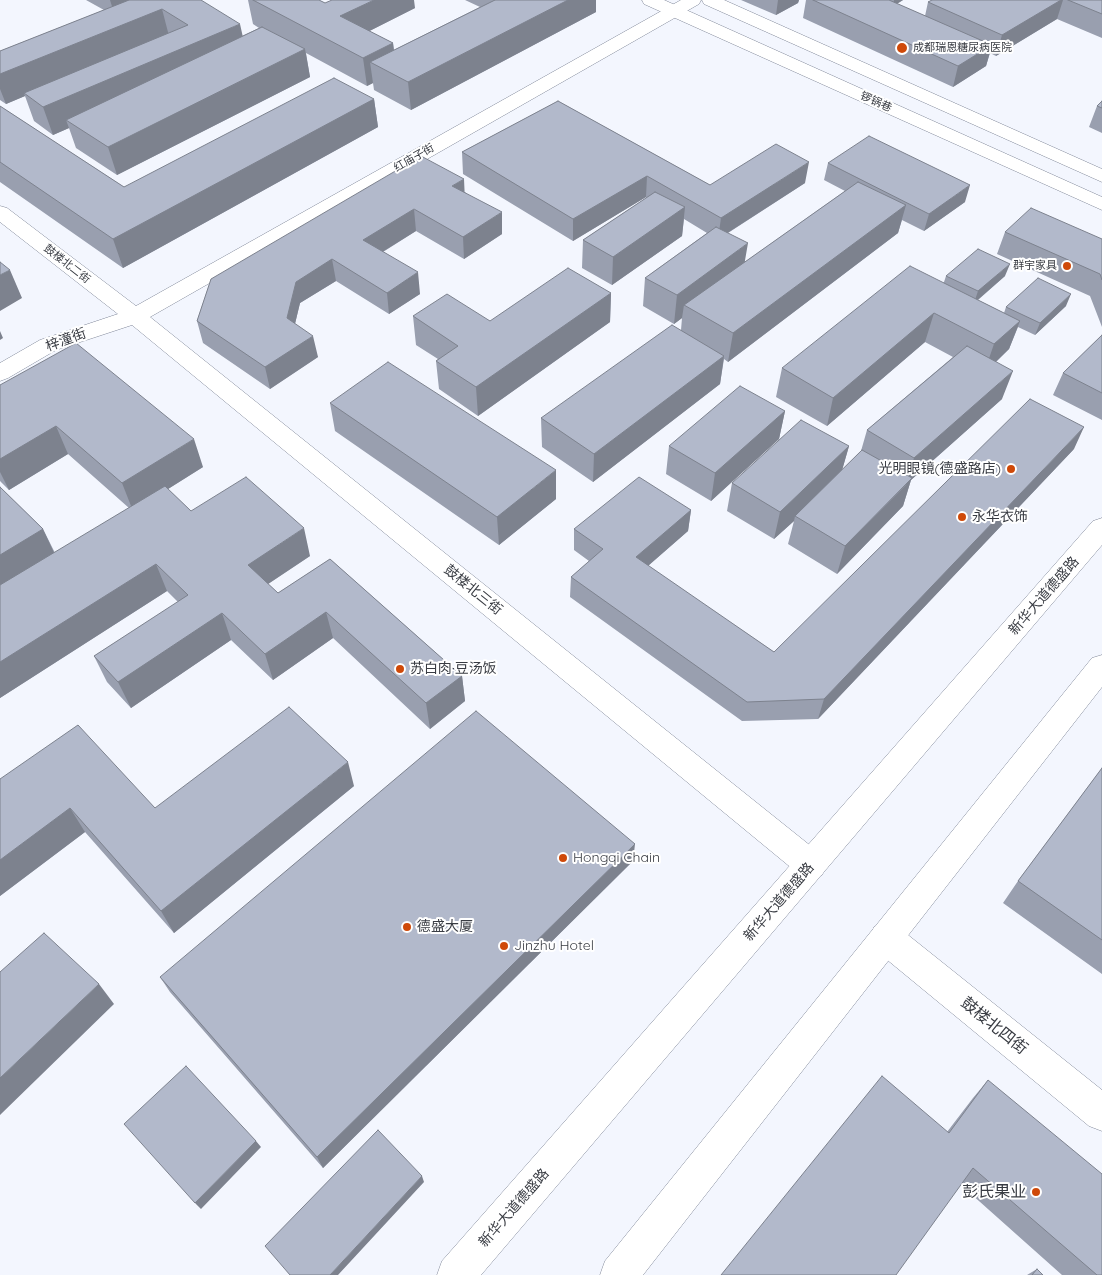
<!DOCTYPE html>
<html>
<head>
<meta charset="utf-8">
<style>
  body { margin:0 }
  canvas { display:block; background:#f3f6fe }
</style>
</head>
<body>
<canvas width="1102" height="1275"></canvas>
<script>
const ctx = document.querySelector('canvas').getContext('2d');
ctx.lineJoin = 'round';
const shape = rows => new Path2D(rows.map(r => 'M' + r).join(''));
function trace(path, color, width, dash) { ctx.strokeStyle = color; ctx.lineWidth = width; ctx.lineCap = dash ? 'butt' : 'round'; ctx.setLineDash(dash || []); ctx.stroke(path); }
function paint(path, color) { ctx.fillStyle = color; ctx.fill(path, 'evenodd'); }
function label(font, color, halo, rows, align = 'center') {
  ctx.font = font + ' Quicksand,"Noto Sans SC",sans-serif'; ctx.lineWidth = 4; ctx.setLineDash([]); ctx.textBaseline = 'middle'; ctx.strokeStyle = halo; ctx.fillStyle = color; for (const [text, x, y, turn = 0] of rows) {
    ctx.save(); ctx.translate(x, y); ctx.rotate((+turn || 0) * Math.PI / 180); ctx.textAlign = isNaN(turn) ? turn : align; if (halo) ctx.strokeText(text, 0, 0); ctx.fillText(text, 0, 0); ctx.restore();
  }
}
const minor = shape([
  [681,0,701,0,699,4,150,317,822,855,827,865,822,875,811,879,800,875,132,325,56,350,8,378,0,381,0,363,40,340,118,314,0,222,0,206,7,208,136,306,681,0],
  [886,923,898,927,1102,1090,1102,1131,1089,1126,874,949,870,938,874,927,886,923]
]);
const major = shape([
  [642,0,664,0,1102,197,1102,210,644,4,642,0],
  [702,0,724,0,1102,169,1102,182,704,4,702,0],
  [1102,518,1102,545,481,1275,437,1275,442,1261,1093,521,1102,518],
  [1102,655,1102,687,643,1275,600,1275,605,1261,1092,658,1102,655]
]);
const wall = shape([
  [86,0,201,0,242,36,259,28,253,24,248,0,319,0,325,3,415,8,369,31,393,43,394,50,480,7,465,0,596,0,596,12,411,110,374,90,373,83,367,86,306,53,310,77,117,175,76,148,69,128,53,135,34,121,25,96,6,104,0,100,0,51,104,10],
  [741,0,799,0,798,3,776,15],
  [806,0,903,0,897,4,925,16,928,2,932,0,1102,0,1102,38,1057,19,996,56,990,53,986,66,953,87,803,18],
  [374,99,378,127,123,268,0,182,0,106,124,187],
  [558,101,710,185,805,183,728,233,745,262,845,191,824,180,828,163,965,202,924,231,902,220,898,233,728,362,724,359,720,384,593,482,542,447,541,418,681,330,682,318,674,324,643,306,645,278,707,233,684,219,682,236,612,285,582,268,583,240,646,198,646,197,573,241,463,174,462,152],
  [1102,101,1102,133,1089,127,1097,106],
  [465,192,502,234,464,259,416,231,383,252,420,294,389,314,336,281,300,303,295,324,318,357,270,389,203,343,197,321,211,279],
  [1005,232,1102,239,1102,327,1090,296,997,254],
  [946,276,1005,276,978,300,1004,313,1006,307,1066,306,1035,335,1018,327,1009,349,996,362,1002,399,911,480,903,506,837,574,788,544,794,521,774,539,727,511,732,483,849,446,842,470,861,451,867,430,953,357,925,342,827,426,776,397,782,368,944,282],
  [611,293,610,322,478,416,439,389,436,361,438,359,416,345,413,316,490,321],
  [1102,335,1102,420,1053,395,1063,373],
  [0,385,203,467,168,489,191,511,310,556,268,584,278,593,330,559,462,676,465,701,430,729,333,638,273,680,231,640,131,708,107,682,94,656,178,602,167,591,0,698,0,487,43,529,55,553,129,508,68,454,9,490,0,481],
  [330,403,556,499,499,545,335,431],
  [785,411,779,439,711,501,666,474,669,446],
  [1074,449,818,719,742,721,570,597,571,577,589,561,574,550,574,529,691,510,688,531,648,566,774,652],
  [1102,768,1102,974,1003,903,1018,881],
  [0,779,155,808,354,786,174,933,85,832,0,896],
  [633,861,323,1168,170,992,160,977],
  [988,1080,1102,1275,1062,1275,961,1185,947,1132,973,1098],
  [1037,1269,1043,1275,1027,1275]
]);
const shadedWall = shape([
  [110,0,152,0,115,16],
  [374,0,414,0,415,8,344,44,340,16],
  [568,0,596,0,596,12,411,110,408,82],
  [778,0,799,0,798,3,776,15],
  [894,0,903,0,893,6],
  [1061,0,1063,0,1057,19,996,56,1002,35],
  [162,9,169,36,24,93,25,96,6,104,0,89,0,74],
  [240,24,246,51,66,120,69,128,53,135,43,107],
  [393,43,396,71,370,62,373,83,367,86,363,58],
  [992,45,986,66,953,87,958,66],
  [305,49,310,77,117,175,108,147],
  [374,99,378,127,123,268,113,239],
  [809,162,805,183,718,239,721,218],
  [647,176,646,197,573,241,573,219],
  [464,179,465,201,452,186],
  [970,185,965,202,924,231,929,214],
  [906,205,898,233,728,362,733,333],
  [685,207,682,236,612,285,613,257],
  [414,209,416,231,366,262,363,240],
  [502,212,502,234,464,259,463,237],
  [748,243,743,272,684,305,682,318,674,324,677,295],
  [332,259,336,281,300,303,291,340,287,318,296,282],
  [1010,264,1005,276,974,303,978,291],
  [10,270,22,298,0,311,0,275],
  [418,272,420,294,389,314,387,293],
  [611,293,610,322,478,416,476,387],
  [1071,294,1066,306,1035,335,1040,323],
  [934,313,925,342,827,426,833,398],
  [1020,321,1009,349,984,373,994,344],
  [0,331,3,338,0,340],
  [313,336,318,357,270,389,265,367],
  [724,356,720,384,593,482,594,454],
  [1013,371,1002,399,911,480,903,506,837,574,845,546,906,485,914,458],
  [785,411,779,439,711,501,715,473],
  [56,426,68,454,9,490,0,472,0,459],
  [1084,427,1074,449,818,719,824,699],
  [194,439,203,467,133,511,122,483],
  [849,446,841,474,795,516,794,521,774,539,780,512],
  [556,470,556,499,499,545,497,517],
  [691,510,688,531,634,578,636,557],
  [304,528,310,556,256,592,248,565],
  [43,529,56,557,0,590,0,555],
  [156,564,167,591,0,698,0,662],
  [326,612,333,638,273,680,265,654],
  [222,613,231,640,131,708,118,682],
  [462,676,465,701,430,729,426,703],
  [348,762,354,786,174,933,161,911],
  [70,808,85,832,0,896,0,860],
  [635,844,633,861,323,1168,317,1157],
  [99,984,114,1004,0,1115,0,1078],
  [256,1141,261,1147,201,1209,195,1203],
  [422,1176,424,1182,338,1275,330,1275]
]);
const building = shape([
  [129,0,201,0,240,24,43,107,24,93,188,25,162,9,0,74,0,51,129,0],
  [253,0,319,0,325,3,332,0,374,0,340,16,393,43,363,58,253,0],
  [495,0,568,0,408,82,370,62,495,0],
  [813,0,889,0,992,45,958,66,813,0],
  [932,0,1061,0,1002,35,928,2,932,0],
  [1068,0,1102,0,1102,14,1068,0],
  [262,27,305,49,108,147,66,120,262,27],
  [334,78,374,99,113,239,0,162,0,106,124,187,334,78],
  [558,101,710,185,776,144,809,162,721,218,647,176,573,219,462,152,558,101],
  [1102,101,1102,108,1097,106,1102,101],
  [869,136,970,185,929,214,828,163,869,136],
  [421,156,464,179,452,186,502,212,463,237,414,209,363,240,418,272,387,293,332,259,296,282,287,318,313,336,265,367,197,321,211,279,421,156],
  [858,182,906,205,733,333,684,305,858,182],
  [655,192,685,207,613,257,583,240,655,192],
  [1031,208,1102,239,1102,280,1100,274,1005,232,1031,208],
  [716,227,748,243,677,295,645,278,716,227],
  [978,249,1010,264,978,291,946,276,978,249],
  [0,262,10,270,0,275,0,262],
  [910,266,1020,321,994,344,934,313,833,398,782,368,910,266],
  [568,268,611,293,476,387,436,361,458,346,413,316,447,294,490,321,568,268],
  [1038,278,1071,294,1040,323,1006,307,1038,278],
  [672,325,724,356,594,454,541,418,672,325],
  [1102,335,1102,393,1063,373,1102,335],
  [76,343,194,439,122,483,56,426,0,459,0,385,76,343],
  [967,346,1013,371,914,458,867,430,967,346],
  [388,362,556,470,497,517,330,403,388,362],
  [740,386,785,411,715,473,669,446,740,386],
  [1030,399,1084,427,824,699,747,702,571,577,603,549,574,529,639,477,691,510,636,557,774,652,1030,399],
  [801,420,849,446,780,512,732,483,801,420],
  [862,450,912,478,845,546,795,516,862,450],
  [246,477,304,528,248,565,278,593,330,559,462,676,426,703,326,612,265,654,222,613,118,682,94,656,188,595,156,564,0,662,0,585,165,486,191,511,246,477],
  [0,487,43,529,0,555,0,487],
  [289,707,348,762,161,911,70,808,0,860,0,779,78,725,155,808,289,707],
  [476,711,635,844,317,1157,160,977,476,711],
  [1102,768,1102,940,1018,881,1102,768],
  [44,933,99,984,0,1078,0,972,44,933],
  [186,1066,256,1141,195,1203,124,1124,186,1066],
  [882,1076,949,1133,988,1080,1102,1174,1102,1275,1097,1275,973,1168,896,1275,721,1275,882,1076],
  [378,1130,422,1176,330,1275,290,1275,265,1246,378,1130],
  [1037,1269,1043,1275,1032,1275,1037,1269]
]);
const markers = [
  [902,48,6,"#cf4909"],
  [1067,266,5,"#cf4909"],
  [1011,469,5,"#cf4909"],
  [962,517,5,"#cf4909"],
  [400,669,5,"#cf4909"],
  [563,858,5,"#cf4909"],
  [407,927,5,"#cf4909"],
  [504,946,5,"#cf4909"],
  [1036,1192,5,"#cf4909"]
];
const farPoinames = [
  ["成都瑞恩糖尿病医院",913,48],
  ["群宇家具",1057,266,"right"]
];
const farStreetnames = [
  ["锣锅巷",876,102,24],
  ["红庙子街",414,158,-30],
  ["鼓楼北二街",67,264,38]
];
const streetNames = [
  ["梓潼街",66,340,-20],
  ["鼓楼北三街",473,590,39],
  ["新华大道德盛路",1044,596,-49],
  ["新华大道德盛路",779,902,-49],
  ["新华大道德盛路",514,1208,-49]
];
const poiNames = [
  ["光明眼镜(德盛路店)",1001,469,"right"],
  ["永华衣饰",972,517],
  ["苏白肉·豆汤饭",410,669],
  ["Hongqi Chain",573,858],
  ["德盛大厦",417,927],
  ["Jinzhu Hotel",514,946]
];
const nearStreetnames = [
  ["鼓楼北四街",994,1026,39]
];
const nearPoinames = [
  ["彭氏果业",1026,1192]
];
trace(minor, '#818899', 1);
trace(major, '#818899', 1);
paint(minor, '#fff');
paint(major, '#fff');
paint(wall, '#999faf');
paint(shadedWall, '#7d828e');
paint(building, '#b2b9cb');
trace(building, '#7d828e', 1);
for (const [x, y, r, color] of markers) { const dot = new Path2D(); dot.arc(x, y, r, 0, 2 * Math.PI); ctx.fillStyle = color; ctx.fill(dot); trace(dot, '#fff', 2); }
label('11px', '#393c43', '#fff', farPoinames, 'left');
label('11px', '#393c43', '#fff', farStreetnames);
label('14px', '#393c43', '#fff', streetNames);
label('14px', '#393c43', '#fff', poiNames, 'left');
label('16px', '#393c43', '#fff', nearStreetnames);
label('16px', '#393c43', '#fff', nearPoinames, 'right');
</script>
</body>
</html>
